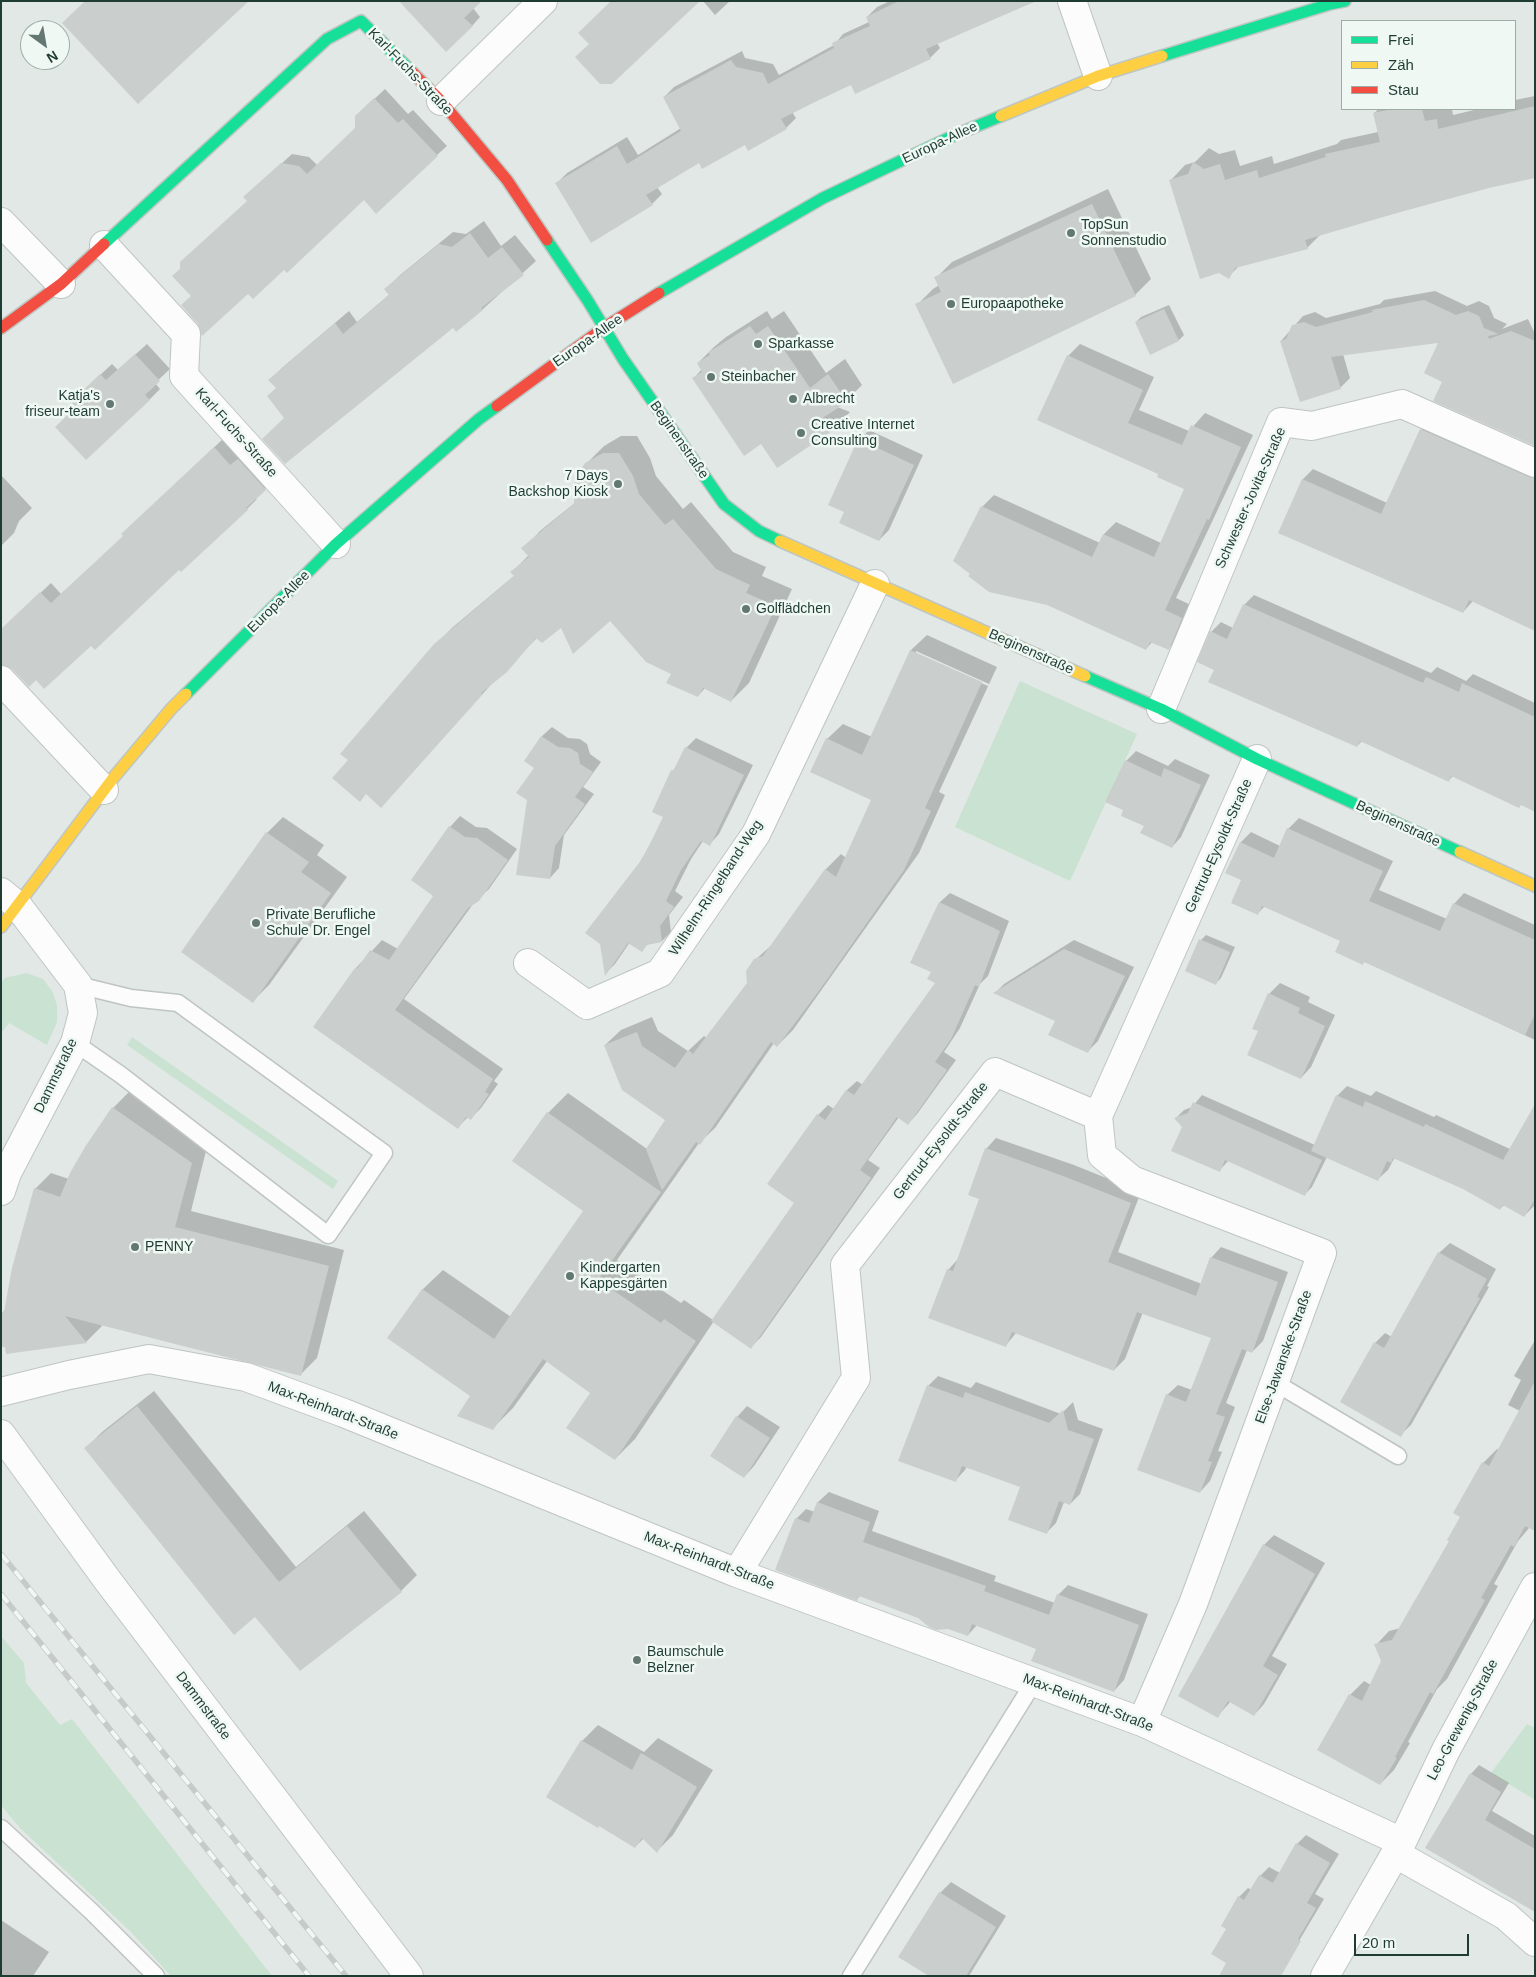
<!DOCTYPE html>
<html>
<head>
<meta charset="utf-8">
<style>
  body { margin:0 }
  #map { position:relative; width:1536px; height:1977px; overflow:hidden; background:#e2e8e5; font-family:Helvetica,sans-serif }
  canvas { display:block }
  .frame { position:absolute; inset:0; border:2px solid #1f3c34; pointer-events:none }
  .legend { position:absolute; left:1341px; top:20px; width:175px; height:90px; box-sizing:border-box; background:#f0f8f4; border:1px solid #9cada7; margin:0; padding:6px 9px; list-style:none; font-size:15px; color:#1f3c34 }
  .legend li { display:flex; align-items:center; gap:10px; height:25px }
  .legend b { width:25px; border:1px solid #9cada7 }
  .north { position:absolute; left:20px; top:20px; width:50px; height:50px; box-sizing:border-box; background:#f0f8f4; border:1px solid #9cada7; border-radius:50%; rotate:148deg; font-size:14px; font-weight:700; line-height:20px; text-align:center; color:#1f3c34 }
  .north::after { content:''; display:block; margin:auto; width:18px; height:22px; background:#637872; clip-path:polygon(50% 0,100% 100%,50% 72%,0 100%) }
  .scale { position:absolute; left:1354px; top:1934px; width:115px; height:22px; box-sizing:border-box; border:2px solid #1f3c34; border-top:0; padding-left:6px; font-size:15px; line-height:18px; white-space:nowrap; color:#1f3c34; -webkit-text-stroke:4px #f0f8f4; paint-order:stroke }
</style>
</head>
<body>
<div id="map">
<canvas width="1536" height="1977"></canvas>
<div class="frame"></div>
<ul class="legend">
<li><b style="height:6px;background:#16e098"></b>Frei</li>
<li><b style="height:6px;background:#ffcf43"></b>Zäh</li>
<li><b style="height:6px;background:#f24e42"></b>Stau</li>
</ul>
<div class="north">N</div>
<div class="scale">20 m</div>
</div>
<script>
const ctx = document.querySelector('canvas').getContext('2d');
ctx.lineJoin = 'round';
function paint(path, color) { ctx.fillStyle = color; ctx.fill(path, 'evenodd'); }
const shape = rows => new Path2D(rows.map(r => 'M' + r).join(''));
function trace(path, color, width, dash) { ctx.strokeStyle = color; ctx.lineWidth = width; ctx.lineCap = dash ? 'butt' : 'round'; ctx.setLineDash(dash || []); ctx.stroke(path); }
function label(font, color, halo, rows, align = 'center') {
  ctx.font = font + ' Helvetica,sans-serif'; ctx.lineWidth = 5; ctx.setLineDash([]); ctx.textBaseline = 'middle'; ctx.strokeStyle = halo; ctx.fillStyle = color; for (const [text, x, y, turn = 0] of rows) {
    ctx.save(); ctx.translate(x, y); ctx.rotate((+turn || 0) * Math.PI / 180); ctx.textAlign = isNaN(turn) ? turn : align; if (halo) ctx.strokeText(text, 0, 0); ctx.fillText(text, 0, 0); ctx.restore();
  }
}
const green = shape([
  [1020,681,1137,734,1070,881,955,827],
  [26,973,43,979,52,991,57,1005,57,1022,47,1045,9,1023,1,1033,1,983,5,978],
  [132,1037,338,1181,333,1189,127,1045],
  [1,1636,24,1663,26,1683,60,1725,72,1719,272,1976,171,1976,131,1932,20,1828,1,1805],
  [1527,1724,1535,1728,1535,1800,1491,1773]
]);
const shadow = shape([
  [403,1,473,8,480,17,472,26],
  [703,1,730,1,715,15],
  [890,1,1036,1,937,43,940,48,930,58,852,83,792,112,796,118,786,128,700,161,657,187,662,194,652,204,557,183,567,173,627,137,638,155,681,128,664,97,674,87,742,51,745,58,773,64,779,75,834,45,843,34,869,22,867,17,877,7],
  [385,89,408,114,413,110,447,146,437,155,364,198,284,268,248,292,192,296,255,188,292,154,309,157,317,165,357,128,367,106],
  [1535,96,1535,177,1489,187,1321,234,1307,248,1240,265,1228,277,1171,180,1185,165,1195,162,1209,148,1219,154,1235,150,1240,166,1272,156,1274,164,1337,144,1341,140,1378,132,1374,113,1379,109,1452,109,1453,115,1478,109,1515,109,1515,100],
  [1108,189,1151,279,1135,295,917,305,933,289,939,285,936,278,952,262],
  [484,221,501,246,515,235,536,261,483,309,456,330,453,326,286,417,277,388,270,380,283,367,349,311,357,322,390,294,386,289,399,276,453,232,466,234],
  [1435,291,1467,306,1479,301,1489,306,1494,318,1507,324,1502,329,1528,319,1535,334,1535,444,1444,381,1440,341,1343,354,1350,378,1340,388,1281,341,1303,316,1315,312,1326,318,1380,304,1384,300],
  [1169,305,1184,335,1179,340,1136,322,1141,317],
  [767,311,772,319,784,311,826,373,845,359,862,385,846,401,837,407,850,412,834,428,777,466,761,442,693,379,702,369,698,363,714,347,726,337],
  [147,344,170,369,155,383,160,389,149,400,77,407,83,391,112,364,118,370],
  [1080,344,1154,377,1139,410,1189,431,1205,413,1253,435,1176,598,1193,606,1181,636,1169,648,1153,641,1146,649,982,507,994,495,1100,543,1104,534,1116,522,1161,543,1186,489,1160,474,1068,356],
  [1431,420,1535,466,1535,630,1473,601,1463,612,1279,532,1303,479,1313,469,1387,503,1421,430],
  [869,430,923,455,889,530,879,540,859,440],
  [621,436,637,436,650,458,656,476,683,509,691,502,733,552,766,567,762,576,792,589,749,683,731,701,705,688,698,696,610,620,561,626,537,638,496,679,398,788,349,760,435,645,453,627,515,575,512,572,529,555,523,549,540,531,576,502,586,464,604,446],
  [224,438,275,479,255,498,257,499,247,509,181,571,179,569,91,644,1,630,51,583,61,594,124,536,133,524],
  [1,475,32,508,19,521,14,533,1,546],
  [1254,595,1431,673,1437,667,1466,681,1473,674,1535,703,1535,810,1453,776,1448,781,1362,741,1357,746,1215,669,1211,632,1221,622,1233,628,1244,605],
  [927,635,997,667,939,792,945,795,919,853,793,1030,777,1046,774,1043,715,1128,699,1143,617,1260,681,1303,684,1300,713,1320,795,1202,818,1115,828,1105,834,1109,847,1090,857,1081,863,1085,937,982,932,972,912,962,940,902,950,893,1009,921,988,976,980,984,960,1028,944,1052,956,1060,917,1114,908,1124,899,1117,868,1160,880,1168,761,1337,751,1347,714,1321,635,1439,615,1459,592,1392,547,1361,513,1408,493,1428,472,1396,389,1338,423,1289,443,1270,511,1317,585,1211,548,1113,568,1093,647,1149,667,1120,605,1045,621,1030,652,1017,658,1031,688,1051,704,1036,707,1038,748,984,755,960,774,943,826,869,841,854,846,858,873,800,827,739,843,724,872,737,911,650],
  [916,651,989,684,988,686,916,654],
  [552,727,568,738,580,739,587,744,590,754,601,762,583,787,594,794,564,835,559,868,550,878,535,768,526,760,542,736],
  [696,738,753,765,719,834,710,844,703,841,691,859,675,891,683,897,669,915,671,932,662,941,630,942,615,964,606,973,640,863,665,816,672,771,677,767,686,748],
  [1136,751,1168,766,1175,759,1210,775,1181,837,1172,847,1145,825,1126,761],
  [460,816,476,827,487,828,517,849,489,889,473,904,404,999,503,1069,494,1081,498,1084,481,1108,471,1118,468,1117,458,1127,356,968,382,940,398,949,435,896,450,827],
  [283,817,324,845,317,855,347,877,269,985,253,1001,267,833],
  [1299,818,1393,861,1379,890,1447,919,1454,904,1464,893,1535,925,1535,1040,1365,961,1363,963,1341,940,1265,906,1257,914,1242,880,1227,873,1241,842,1251,832,1280,846,1288,829],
  [1206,935,1235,947,1221,978,1216,983,1201,940],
  [1074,940,1134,967,1098,1041,1088,1051,1056,1020,995,993,1004,984],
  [1280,983,1310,997,1308,1002,1335,1015,1311,1067,1301,1078,1260,1031,1269,994],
  [1347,1086,1371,1096,1376,1091,1434,1117,1436,1115,1510,1149,1535,1133,1534,1206,1524,1216,1505,1204,1500,1209,1464,1188,1395,1157,1388,1170,1378,1179,1327,1157,1312,1187,1304,1195,1229,1160,1219,1171,1176,1118,1184,1110,1192,1107,1202,1095,1315,1145,1337,1096],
  [129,1092,207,1147,191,1211,344,1250,317,1358,300,1375,100,1324,102,1326,86,1342,3,1312,6,1309,35,1189,51,1173,69,1179,113,1108],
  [996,1138,1074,1165,1141,1192,1118,1252,1202,1284,1211,1258,1221,1247,1288,1272,1263,1341,1252,1352,1247,1350,1226,1403,1235,1407,1218,1451,1222,1452,1210,1481,1200,1492,1167,1395,1178,1385,1192,1390,1213,1338,1143,1312,1125,1359,1114,1370,1017,1332,1006,1345,948,1270,958,1259,980,1198,986,1149],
  [1450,1243,1496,1269,1487,1286,1489,1287,1411,1425,1400,1435,1375,1343,1385,1333,1392,1337,1439,1253],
  [1535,1340,1535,1529,1530,1527,1518,1541,1494,1584,1498,1586,1447,1679,1437,1689,1408,1742,1410,1743,1394,1770,1380,1784,1350,1695,1364,1681,1371,1685,1382,1661,1376,1645,1389,1631,1401,1628,1450,1541,1483,1463,1497,1449,1499,1450,1520,1411,1508,1405,1521,1380,1514,1376],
  [938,1376,971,1388,976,1382,1061,1414,1073,1402,1078,1420,1103,1429,1080,1494,1070,1504,1064,1502,1056,1523,1046,1533,1022,1486,967,1466,965,1470,955,1481,928,1386],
  [154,1391,296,1567,364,1511,417,1575,401,1591,256,1616,86,1448,102,1432],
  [747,1406,780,1427,754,1466,744,1477,737,1417],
  [829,1492,879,1511,872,1531,996,1576,994,1581,1055,1603,1058,1595,1068,1585,1148,1614,1124,1680,1114,1691,1038,1648,977,1625,968,1635,861,1595,857,1599,796,1519,806,1509,815,1512,818,1502],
  [1274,1535,1325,1563,1272,1656,1287,1664,1264,1704,1254,1715,1231,1701,1217,1717,1264,1545],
  [598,1725,644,1752,658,1738,713,1770,673,1835,657,1851,644,1838,635,1847,600,1825,548,1797,582,1741],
  [1479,1765,1509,1783,1492,1811,1535,1836,1535,1911,1427,1847,1471,1774],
  [1306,1835,1339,1854,1315,1894,1324,1899,1278,1976,1228,1962,1228,1928,1239,1897,1248,1888,1252,1890,1260,1876,1269,1867,1280,1873,1297,1844],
  [951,1882,1006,1916,969,1976,931,1976,940,1893],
  [1,1920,49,1952,33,1976,1,1976]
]);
const building = shape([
  [85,1,249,1,138,104,62,23],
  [399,1,482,1,464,18,473,26,446,52],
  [611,1,700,1,612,84,600,84,575,57,589,44,578,33],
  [899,1,1036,1,926,49,931,59,855,94,851,85,815,102,781,119,787,129,748,151,745,145,702,169,699,163,646,195,653,205,591,243,555,183,617,146,627,164,681,131,663,97,731,60,736,67,763,73,768,84,834,48,832,43,870,26,866,17],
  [374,98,398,123,403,119,438,156,376,214,364,200,287,273,284,270,253,299,248,294,202,336,198,324,181,305,191,296,172,276,180,269,180,262,247,201,243,197,281,163,299,166,307,174,355,128,355,116],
  [1535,106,1535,178,1489,188,1400,212,1305,240,1308,249,1235,268,1229,279,1219,273,1200,279,1169,180,1188,174,1193,162,1204,169,1220,164,1225,180,1257,170,1259,178,1326,157,1325,154,1380,142,1373,113,1393,109,1422,109,1425,121,1437,119,1438,129],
  [1092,204,1136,296,953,384,915,304,941,292,934,277],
  [470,233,488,258,502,247,524,275,481,308,483,310,456,332,453,328,285,464,262,439,284,418,267,396,276,388,268,380,335,323,343,334,389,295,384,289,439,244,452,247],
  [1424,300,1456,315,1468,311,1479,316,1484,328,1498,334,1488,336,1489,339,1511,331,1535,341,1535,446,1433,401,1442,382,1424,373,1438,343,1331,357,1341,389,1300,402,1280,341,1286,339,1292,325,1304,322,1316,327,1373,312,1372,310],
  [1164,309,1179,341,1150,355,1135,322],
  [750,326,756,334,768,326,810,388,828,374,847,402,818,421,835,429,777,468,761,444,744,456,692,378,702,372,697,363,710,355,709,352],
  [135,354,160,381,145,395,150,400,86,460,55,427,76,407,71,402,100,374,106,380],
  [1067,355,1143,390,1128,423,1182,445,1191,425,1241,447,1209,520,1207,519,1165,610,1182,618,1169,650,1150,642,1146,650,1047,605,989,592,968,576,970,574,953,561,981,506,1092,557,1103,534,1154,557,1184,489,1157,477,1158,474,1037,420],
  [1420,429,1529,477,1535,478,1535,631,1469,600,1463,613,1278,533,1302,479,1381,514],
  [858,439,914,465,879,541,839,523,844,512,828,505],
  [214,447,230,465,238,459,266,490,246,508,248,510,181,572,179,570,95,650,91,646,44,689,36,680,29,687,12,669,1,665,1,629,40,592,51,603,123,536,121,534],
  [603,453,619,453,633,476,639,494,665,525,673,519,716,569,750,585,746,593,776,606,731,702,703,688,698,697,666,683,671,674,646,662,610,621,573,654,561,628,542,643,536,638,507,672,481,693,482,695,381,808,366,794,360,802,332,778,348,760,340,754,434,644,514,576,510,572,529,557,521,548,574,504,575,479,578,474,585,463],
  [1243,604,1423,683,1426,677,1459,692,1462,683,1535,717,1535,812,1521,805,1519,808,1451,776,1449,782,1360,741,1357,747,1208,682,1214,670,1197,662,1210,631,1227,639],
  [910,650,982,682,925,808,931,811,904,870,821,988,777,1047,771,1042,700,1145,696,1142,662,1190,646,1149,665,1120,622,1090,604,1045,637,1032,642,1046,675,1068,688,1050,693,1054,747,983,746,971,754,959,763,956,825,869,836,877,871,800,810,772,826,738,862,755],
  [541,736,558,747,570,748,578,753,580,764,593,772,575,797,585,804,555,846,550,879,516,875,527,800,516,793,534,768,524,761],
  [685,747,744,775,710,846,701,841,681,870,666,901,674,907,660,926,662,942,647,945,642,952,628,943,605,976,600,944,585,933,639,863,647,850,663,817,652,812,671,770,673,771],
  [1125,760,1161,777,1164,768,1201,785,1172,848,1140,833,1144,826,1121,816,1123,810,1105,802],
  [449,826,465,837,477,838,508,860,479,901,468,908,395,1010,493,1079,485,1092,489,1094,471,1120,466,1117,458,1129,313,1027,355,968,357,969,370,950,389,960,433,896,411,880],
  [1287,828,1383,871,1369,901,1440,931,1453,903,1535,940,1535,1014,1525,1035,1364,962,1363,965,1335,952,1340,941,1289,918,1262,906,1258,915,1231,903,1241,880,1225,873,1240,842,1274,858],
  [266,832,309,862,301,872,331,893,253,1003,181,952],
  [939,902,1000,931,979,987,975,985,951,1039,935,1062,947,1070,908,1125,897,1117,860,1170,871,1178,751,1349,711,1321,794,1203,767,1184,817,1114,825,1120,846,1090,854,1095,935,983,927,979,931,972,910,963],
  [1199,939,1230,952,1216,985,1185,971],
  [1064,949,1125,976,1088,1053,1048,1035,1055,1021,993,993],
  [1268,993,1300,1008,1298,1013,1325,1026,1301,1079,1247,1055,1258,1031,1252,1029],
  [1336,1095,1363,1107,1365,1101,1424,1127,1425,1124,1503,1160,1535,1104,1535,1199,1524,1217,1503,1205,1500,1210,1463,1189,1393,1158,1391,1163,1387,1161,1378,1181,1311,1151],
  [1193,1102,1322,1160,1305,1196,1225,1160,1220,1172,1171,1151,1182,1127,1174,1118,1188,1113],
  [112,1107,192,1163,175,1227,329,1266,301,1376,65,1316,87,1343,6,1354,5,1347,1,1347,2,1312,4,1312,12,1268,34,1188,60,1197,70,1173,85,1147],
  [547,1112,661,1192,598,1280,661,1323,664,1319,696,1341,615,1460,566,1428,590,1393,543,1359,493,1430,457,1416,470,1396,387,1338,422,1289,494,1339,583,1211,512,1161],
  [985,1148,1063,1176,1131,1203,1108,1262,1196,1296,1210,1257,1278,1282,1252,1353,1242,1349,1216,1414,1225,1417,1208,1461,1212,1462,1200,1493,1137,1470,1166,1394,1186,1402,1211,1338,1137,1312,1114,1371,1012,1332,1006,1347,928,1318,947,1269,953,1271,979,1199,968,1195],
  [1438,1252,1487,1279,1477,1297,1480,1298,1401,1437,1340,1402,1374,1342,1384,1348],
  [1535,1381,1535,1531,1525,1526,1514,1547,1511,1545,1481,1598,1485,1600,1433,1694,1430,1692,1395,1757,1397,1758,1380,1785,1317,1750,1349,1694,1362,1701,1381,1661,1374,1644,1392,1640,1449,1541,1447,1540,1460,1517,1453,1513,1482,1462,1489,1466],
  [927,1385,963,1398,965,1392,1049,1423,1063,1410,1068,1430,1094,1439,1070,1505,1059,1501,1047,1534,1008,1520,1020,1487,962,1466,956,1482,898,1461],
  [137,1406,279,1582,347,1526,402,1592,300,1671,255,1617,234,1635,84,1448],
  [736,1416,770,1438,744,1478,710,1456],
  [817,1502,870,1522,863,1542,986,1586,984,1591,1049,1615,1057,1594,1139,1625,1114,1692,1031,1661,1036,1649,972,1624,968,1636,948,1629,936,1630,929,1627,918,1618,859,1596,857,1601,775,1570,795,1518,809,1523],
  [1263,1544,1315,1574,1263,1666,1278,1675,1254,1716,1228,1701,1218,1718,1178,1696],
  [581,1740,632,1770,641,1753,697,1787,657,1853,642,1838,635,1848,599,1826,598,1828,546,1797],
  [1470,1773,1501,1792,1485,1820,1535,1849,1535,1912,1425,1848],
  [1296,1843,1330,1863,1307,1903,1316,1908,1298,1939,1301,1941,1281,1976,1219,1976,1226,1963,1211,1954,1226,1929,1221,1926,1238,1896,1244,1900,1259,1875,1273,1883],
  [939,1892,996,1927,966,1976,929,1976,898,1957]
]);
const lane = shape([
  [75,1043,121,1075,328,1235,384,1153,178,1003,131,998,78,985],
  [1274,1382,1398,1456],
  [1,1828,92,1912,156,1976],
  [851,1976,1034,1682]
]);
const street = shape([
  [1072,1,1098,76],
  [441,101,543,1],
  [1,222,61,284],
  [104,245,186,334,184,376,336,544],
  [1,680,104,790],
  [1161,709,1281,422,1312,426,1402,404,1535,463],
  [1,892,18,906,78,985,83,1013,75,1043,7,1173,1,1191],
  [528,963,587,1005,660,973,756,834,875,584],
  [1098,1116,1102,1155,1132,1180,1322,1253,1193,1604,1142,1722],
  [1,1392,69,1375,149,1359,246,1377,344,1413,737,1573,1142,1722,1402,1842],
  [1,1434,108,1581,409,1976],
  [737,1573,856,1378,845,1265,995,1072,1098,1116,1257,759],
  [1396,1854,1506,1916,1535,1942],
  [1325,1976,1402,1842,1446,1750,1535,1587]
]);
const fast = shape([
  [1162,56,1330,4,1345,1],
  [547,240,588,301,623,359,724,504,759,531,780,541],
  [104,244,327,39,361,21,409,69],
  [659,293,823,198,955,135,1001,116],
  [1085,676,1161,709,1257,759,1460,852],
  [186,694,336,544,479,419,497,406]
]);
const slow = shape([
  [1001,116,1098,76,1162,56],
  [780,541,1085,676],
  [1460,852,1535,886],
  [1,927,114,777,171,709,186,694]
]);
const jam = shape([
  [409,69,441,101,507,180,547,240],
  [1,328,61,284,104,244],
  [497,406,605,327,659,293]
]);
const rail = shape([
  [1,1554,346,1976],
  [1,1594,309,1976]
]);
const markers = [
  [1071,233,5,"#637872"],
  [951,304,5,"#637872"],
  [758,344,5,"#637872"],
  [711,377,5,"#637872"],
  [793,399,5,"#637872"],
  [110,404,5,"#637872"],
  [801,433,5,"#637872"],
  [618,484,5,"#637872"],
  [746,609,5,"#637872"],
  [256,923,5,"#637872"],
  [135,1247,5,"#637872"],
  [570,1276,5,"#637872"],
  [637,1660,5,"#637872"]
];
const streetNames = [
  ["Karl-Fuchs-Straße",410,72,46],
  ["Europa-Allee",940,143,-25],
  ["Europa-Allee",588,341,-35],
  ["Karl-Fuchs-Straße",236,433,48],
  ["Beginenstraße",679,440,55],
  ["Schwester-Jovita-Straße",1251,498,-66],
  ["Europa-Allee",279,602,-45],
  ["Beginenstraße",1031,652,24],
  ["Beginenstraße",1398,824,25],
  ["Gertrud-Eysoldt-Straße",1219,846,-66],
  ["Wilhelm-Ringelband-Weg",716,888,-57],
  ["Dammstraße",56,1076,-64],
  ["Gertrud-Eysoldt-Straße",941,1141,-52],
  ["Else-Jawanske-Straße",1284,1357,-70],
  ["Max-Reinhardt-Straße",333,1411,21],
  ["Max-Reinhardt-Straße",709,1561,21],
  ["Max-Reinhardt-Straße",1088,1703,21],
  ["Dammstraße",203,1706,53],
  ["Leo-Grewenig-Straße",1463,1720,-62]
];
const poiNames = [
  ["TopSun",1081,225],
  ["Sonnenstudio",1081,241],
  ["Europaapotheke",961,304],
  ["Sparkasse",768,344],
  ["Steinbacher",721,377],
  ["Katja's",100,396,"right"],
  ["friseur-team",100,412,"right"],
  ["Albrecht",803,399],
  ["Creative Internet",811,425],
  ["Consulting",811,441],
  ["7 Days",608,476,"right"],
  ["Backshop Kiosk",608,492,"right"],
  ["Golflädchen",756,609],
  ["Private Berufliche",266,915],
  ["Schule Dr. Engel",266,931],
  ["PENNY",145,1247],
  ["Kindergarten",580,1268],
  ["Kappesgärten",580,1284],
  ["Baumschule",647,1652],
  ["Belzner",647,1668]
];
paint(green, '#cae2d1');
paint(shadow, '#0003');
paint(building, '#cacfcd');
trace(lane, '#bfc5c2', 19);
trace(street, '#bfc5c2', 30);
trace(fast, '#bec6c3', 14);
trace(slow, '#bec6c3', 14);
trace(jam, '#bec6c3', 14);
trace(lane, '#fbfcfb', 16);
trace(street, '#fbfcfb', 28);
trace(fast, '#16e098', 11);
trace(slow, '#ffcf43', 11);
trace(jam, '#f24e42', 11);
trace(rail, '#c6cac9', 5.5);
trace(rail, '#f0f8f4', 4, [11]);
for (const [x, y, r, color] of markers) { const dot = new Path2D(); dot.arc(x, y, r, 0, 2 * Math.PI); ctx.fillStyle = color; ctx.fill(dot); trace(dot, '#f0f8f4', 2); }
label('14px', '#1f3c34', '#f0f8f4', streetNames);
label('14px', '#1f3c34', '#f0f8f4', poiNames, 'left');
</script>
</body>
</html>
